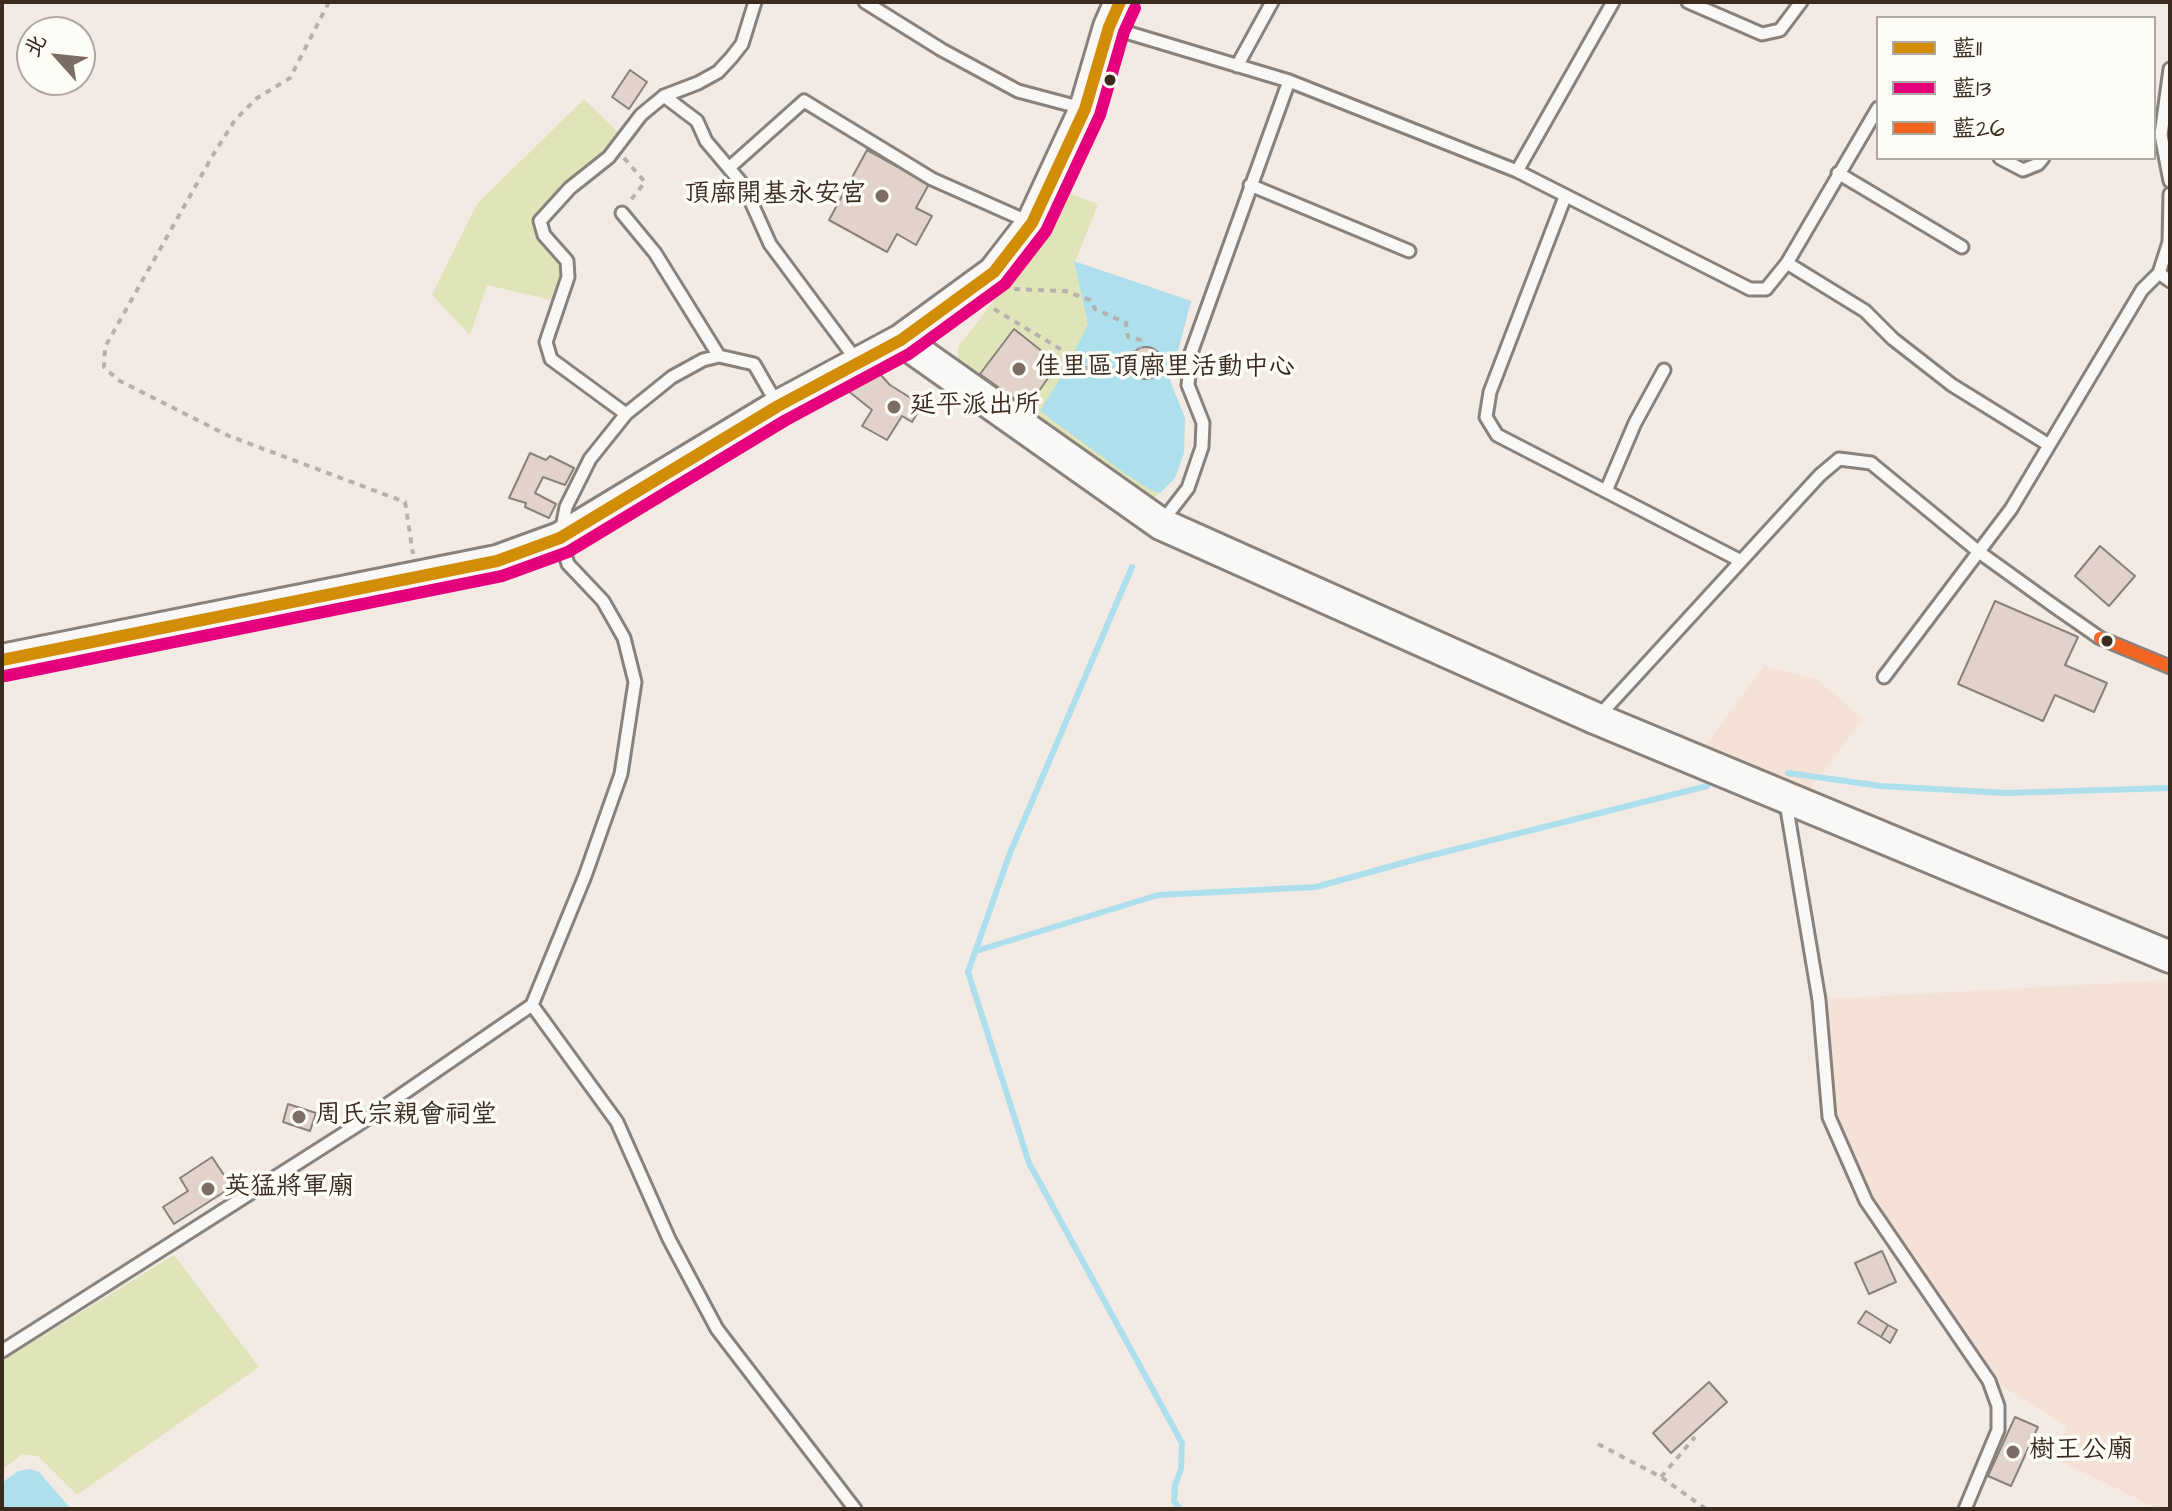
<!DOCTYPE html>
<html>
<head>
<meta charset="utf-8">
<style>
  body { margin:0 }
  #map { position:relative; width:2172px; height:1511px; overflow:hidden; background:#f3eae4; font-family:"Architects Daughter","LXGW WenKai TC",sans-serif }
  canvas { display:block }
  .frame { position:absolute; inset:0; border:4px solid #3b2a1e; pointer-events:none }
  .legend { position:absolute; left:1876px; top:16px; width:280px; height:144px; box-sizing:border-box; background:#fdfcf7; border:2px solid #afa8a0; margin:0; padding:10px 14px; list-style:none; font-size:24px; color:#3b2a1e }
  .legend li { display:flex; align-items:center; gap:16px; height:40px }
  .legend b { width:40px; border:2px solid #afa8a0 }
  .north { position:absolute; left:16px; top:16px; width:80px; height:80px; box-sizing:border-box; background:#fdfcf7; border:2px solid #afa8a0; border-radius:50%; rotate:297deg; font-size:22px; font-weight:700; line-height:32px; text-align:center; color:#3b2a1e }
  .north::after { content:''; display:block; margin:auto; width:28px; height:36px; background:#7b6d63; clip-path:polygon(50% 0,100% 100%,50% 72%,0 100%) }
</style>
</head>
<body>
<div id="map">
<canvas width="2172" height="1511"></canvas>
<div class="frame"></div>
<ul class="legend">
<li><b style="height:10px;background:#d18d06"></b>藍11</li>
<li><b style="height:10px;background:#e5007d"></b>藍13</li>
<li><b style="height:10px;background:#f26522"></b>藍26</li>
</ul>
<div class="north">北</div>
</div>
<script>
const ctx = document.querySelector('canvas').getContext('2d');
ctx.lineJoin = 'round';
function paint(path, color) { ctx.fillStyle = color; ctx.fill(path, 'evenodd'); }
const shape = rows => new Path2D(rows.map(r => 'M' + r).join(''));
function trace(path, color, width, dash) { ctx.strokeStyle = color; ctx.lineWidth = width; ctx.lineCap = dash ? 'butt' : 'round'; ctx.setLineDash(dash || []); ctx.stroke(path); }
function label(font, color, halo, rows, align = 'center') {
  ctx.font = font + ' "Architects Daughter","LXGW WenKai TC",sans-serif'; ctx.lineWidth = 7; ctx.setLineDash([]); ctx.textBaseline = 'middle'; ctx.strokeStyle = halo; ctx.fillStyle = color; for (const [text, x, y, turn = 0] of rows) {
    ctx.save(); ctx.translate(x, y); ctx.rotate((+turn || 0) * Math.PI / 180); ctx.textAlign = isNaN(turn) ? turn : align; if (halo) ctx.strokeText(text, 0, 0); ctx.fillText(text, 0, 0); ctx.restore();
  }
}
const built = shape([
  [1764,666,1818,680,1863,719,1809,790,1703,749],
  [2170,980,2170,1509,2158,1509,2056,1459,2067,1426,1997,1383,1873,1195,1836,1114,1828,999]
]);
const green = shape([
  [584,99,620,134,606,154,568,181,535,223,540,239,562,263,562,280,555,301,487,285,470,335,432,295,477,204],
  [1063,191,1098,204,1075,262,1191,301,1170,381,1185,418,1184,453,1175,478,1151,501,958,371,958,347,1035,248],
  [174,1255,259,1367,77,1495,38,1456,22,1454,2,1470,2,1361]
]);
const water = shape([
  [1074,261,1191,301,1170,381,1185,418,1184,453,1175,478,1160,493,1152,491,1123,472,1040,411,1067,367,1088,324],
  [30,1469,39,1472,71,1509,2,1509,2,1483,18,1471]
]);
const stream = shape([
  [1132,567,1010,853,968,972,1029,1163,1182,1443,1181,1469,1175,1485,1174,1501,1180,1509],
  [1788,773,1881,786,2007,793,2170,788],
  [976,951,1158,895,1316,887,1417,859,1707,786]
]);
const building = shape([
  [630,70,647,82,629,109,612,97,630,70],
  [867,150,929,184,916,208,932,216,916,245,897,234,887,252,829,220,867,150],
  [1014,329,1058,364,1027,408,980,374,1014,329],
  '1130 363a16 16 0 1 1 32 0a16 16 0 1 1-32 0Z',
  [878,372,890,385,922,405,912,422,902,416,887,440,862,426,872,410,847,390,878,372],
  [530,453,546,460,550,456,574,468,565,485,543,477,535,493,556,504,549,518,525,507,526,503,509,498,530,453],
  [2100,546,2135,576,2109,606,2075,576,2100,546],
  [1995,601,2078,637,2065,665,2107,683,2094,712,2055,695,2043,721,1958,684,1995,601],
  [288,1104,316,1113,310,1131,283,1122,288,1104],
  [212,1157,232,1187,174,1224,163,1207,188,1191,180,1178,212,1157],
  [1882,1251,1896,1282,1869,1294,1855,1263,1882,1251],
  [1866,1311,1888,1325,1881,1337,1858,1323,1866,1311],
  [1888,1325,1897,1330,1890,1343,1881,1337,1888,1325],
  [1709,1382,1727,1402,1671,1453,1653,1433,1709,1382],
  [2015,1417,2038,1427,2011,1486,1988,1476,2015,1417]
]);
const path = shape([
  [329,2,290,78,257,98,235,120,213,155,105,347,104,367,118,380,229,436,405,502,413,554],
  [624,158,645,182,630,201],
  [1014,289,1065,291,1090,300,1095,309,1126,323,1128,337,1140,340,1141,349],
  [994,309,1062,350,1070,361,1086,368,1098,370,1111,367,1119,372,1131,369],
  [1598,1444,1661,1477,1706,1509],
  [1661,1477,1695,1437]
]);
const lane = shape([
  [865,2,942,50,1018,91,1082,108],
  [1688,2,1762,34,1780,30,1801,2],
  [1109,27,1289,81,1517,171,1750,289,1766,289,1787,263,1878,108],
  [1237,66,1272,2],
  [2170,69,2161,135,2170,181],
  [664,96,697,121,706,141,744,186,770,244,857,361],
  [2000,158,2023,170,2038,164,2043,158],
  [730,167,804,101,932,179,1029,222],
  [1517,171,1613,2],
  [1838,173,1962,247],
  [1250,185,1409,251],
  [1565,197,1490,392,1486,417,1497,435,1741,561],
  [622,213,655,253,719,356],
  [1787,263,1865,311,1893,339,1952,385,2049,445],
  [2159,273,2170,281],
  [626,414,551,359,546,342,568,277,567,261,544,235,540,221,570,188,609,157,641,115,664,96,698,83,718,72,731,58,742,44,755,2],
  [1606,491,1635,423,1664,370],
  [1161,523,1188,488,1202,447,1203,423,1188,385,1191,353,1289,81],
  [1884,677,2011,509,2142,290,2159,273,2169,242,2170,194],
  [1597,718,1820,475,1839,459,1871,463,1979,552,2054,606,2100,638,2170,667],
  [1786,803,1819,1000,1829,1117,1866,1201,1989,1381,1998,1406,1998,1430,1965,1509],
  [532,1005,617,1122,669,1239,717,1329,855,1509],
  [2,1351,359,1124,532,1005,585,876,621,774,635,682,624,638,603,601,568,564,560,538,566,507,590,459,626,414,672,377,703,360,719,356,754,364,777,404]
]);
const secondary = shape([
  [901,340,1161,524,1597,719,2170,957],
  [2,660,497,561,560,538,778,406,901,340,994,272,1032,223,1085,109,1109,27,1120,2]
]);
const bus1 = shape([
  [2,660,497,561,560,538,778,406,901,340,994,272,1032,223,1085,109,1109,27,1120,2]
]);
const bus2 = shape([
  [5,676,502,576,568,552,786,420,909,354,1005,284,1046,231,1100,115,1124,32,1135,8]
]);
const bus3 = shape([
  [2100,638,2170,667]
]);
const markers = [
  [1110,80,7,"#3b2a1e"],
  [882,196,8,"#7b6d63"],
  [1019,369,8,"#7b6d63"],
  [894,407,8,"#7b6d63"],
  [2107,641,7,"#3b2a1e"],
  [299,1117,8,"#7b6d63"],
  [208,1189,8,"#7b6d63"],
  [2013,1452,8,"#7b6d63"]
];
const poiNames = [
  ["頂廍開基永安宮",866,196,"right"],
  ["佳里區頂廍里活動中心",1035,369],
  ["延平派出所",910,407],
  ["周氏宗親會祠堂",315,1117],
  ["英猛將軍廟",224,1189],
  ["樹王公廟",2029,1452]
];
paint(built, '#f5e2d7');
paint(green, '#e0e5b9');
paint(water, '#addfec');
trace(stream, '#addfec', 6);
paint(building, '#e1d3ca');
trace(building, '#89827c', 2);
trace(lane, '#89827c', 17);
trace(secondary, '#89827c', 36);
trace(path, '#b5b2ae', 4, [6, 6]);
trace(lane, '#faf8f6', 11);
trace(secondary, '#faf8f6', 30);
trace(bus1, '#d18d06', 12);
trace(bus2, '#e5007d', 12);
trace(bus3, '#f26522', 12);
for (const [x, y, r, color] of markers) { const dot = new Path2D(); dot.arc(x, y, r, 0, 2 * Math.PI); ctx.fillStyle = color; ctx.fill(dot); trace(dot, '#fdfcf7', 3); }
label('26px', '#3b2a1e', '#fdfcf7', poiNames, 'left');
</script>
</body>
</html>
